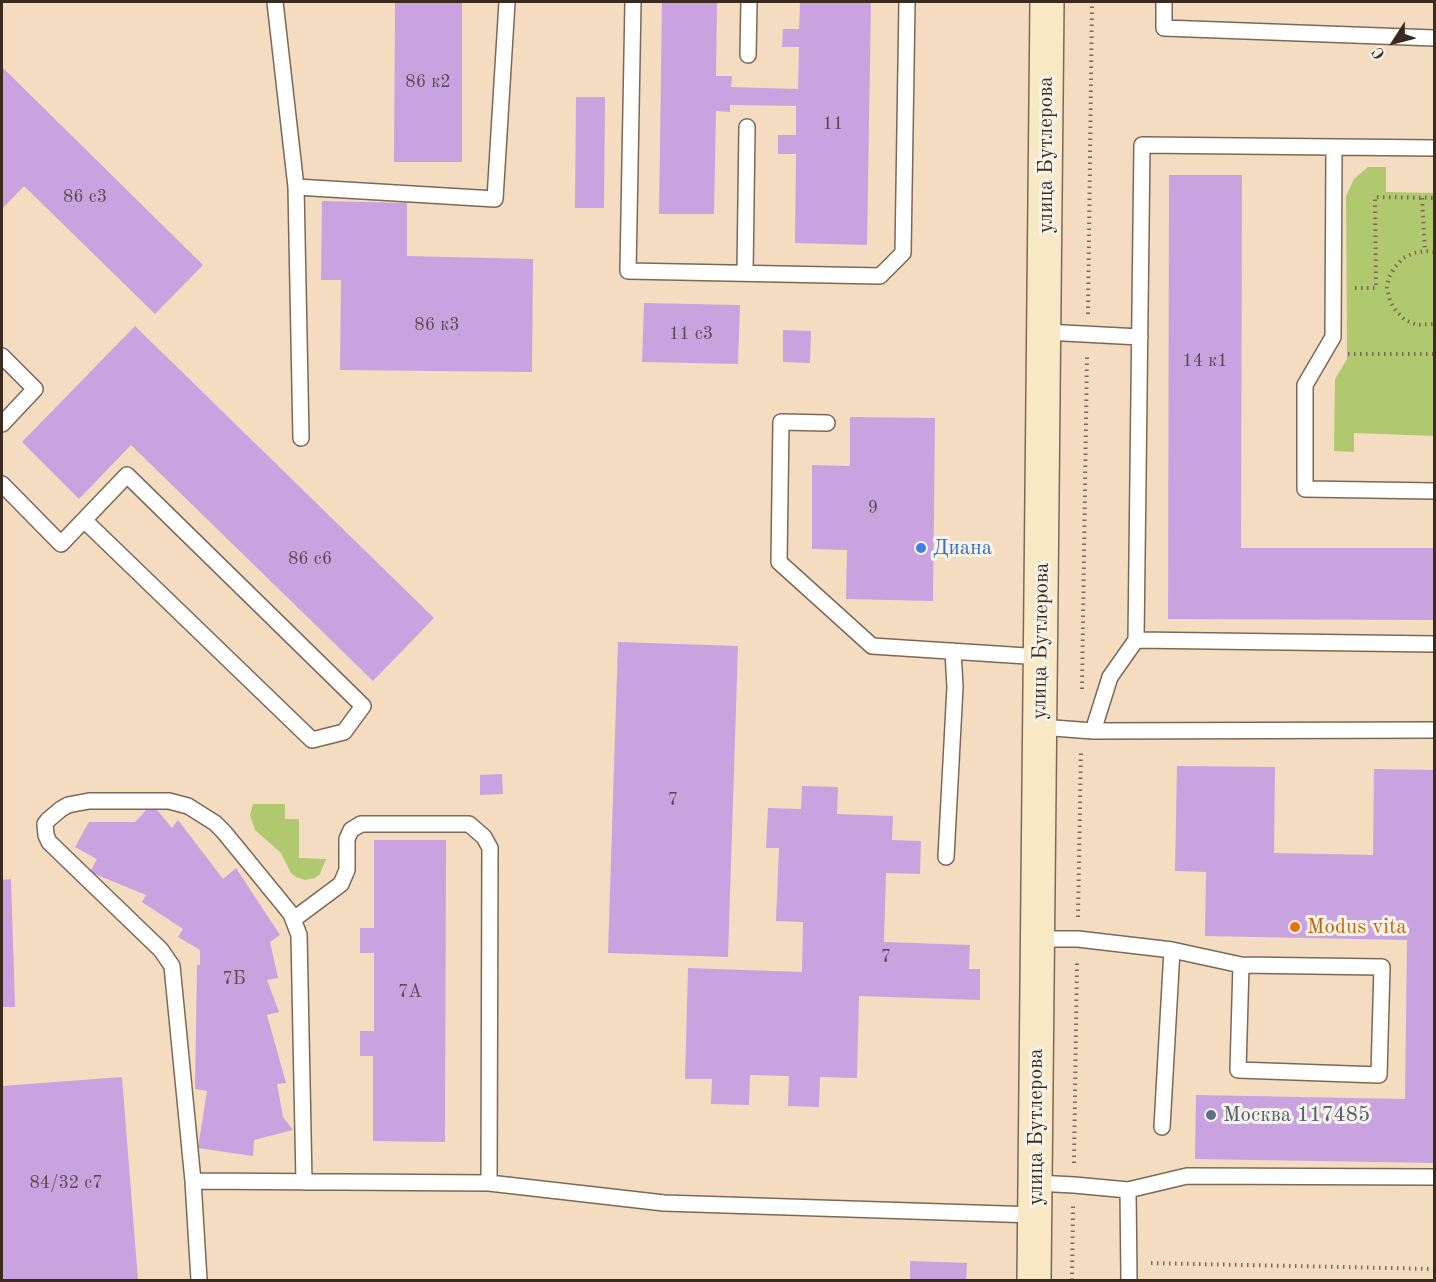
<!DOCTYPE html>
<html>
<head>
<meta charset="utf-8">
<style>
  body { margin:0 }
  #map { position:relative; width:1436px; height:1282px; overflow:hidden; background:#f4dcc1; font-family:"Old Standard TT",serif }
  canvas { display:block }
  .frame { position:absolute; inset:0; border:3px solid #3b2a1e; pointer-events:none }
  .north { position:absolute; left:1364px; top:12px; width:60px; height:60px; -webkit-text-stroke:4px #f7f3e8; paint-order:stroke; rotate:234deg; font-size:16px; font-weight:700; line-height:24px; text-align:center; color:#3b2a1e }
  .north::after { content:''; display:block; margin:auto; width:21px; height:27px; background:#3b2a1e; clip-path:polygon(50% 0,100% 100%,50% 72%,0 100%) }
</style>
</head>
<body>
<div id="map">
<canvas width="1436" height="1282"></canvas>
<div class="frame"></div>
<div class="north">С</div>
</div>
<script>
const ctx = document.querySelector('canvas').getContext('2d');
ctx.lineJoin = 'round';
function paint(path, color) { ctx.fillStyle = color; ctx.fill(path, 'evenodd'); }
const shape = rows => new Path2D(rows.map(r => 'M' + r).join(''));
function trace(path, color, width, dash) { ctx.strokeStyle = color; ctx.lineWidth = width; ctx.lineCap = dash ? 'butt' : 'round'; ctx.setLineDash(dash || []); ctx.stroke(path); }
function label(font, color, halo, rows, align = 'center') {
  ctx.font = font + ' "Old Standard TT",serif'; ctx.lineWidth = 6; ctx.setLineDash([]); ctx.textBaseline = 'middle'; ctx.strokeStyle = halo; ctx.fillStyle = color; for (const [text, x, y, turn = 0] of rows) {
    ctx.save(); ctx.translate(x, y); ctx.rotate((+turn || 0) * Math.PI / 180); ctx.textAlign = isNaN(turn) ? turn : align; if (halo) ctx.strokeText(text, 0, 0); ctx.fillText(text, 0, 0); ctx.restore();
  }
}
const green = shape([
  [1368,167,1386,167,1386,192,1434,193,1434,436,1354,433,1354,452,1334,451,1335,379,1347,359,1346,196,1354,179],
  [253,804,285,804,285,819,299,819,299,858,326,859,320,874,315,878,305,880,296,877,291,873,281,853,255,830,250,815]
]);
const building = shape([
  [395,2,462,2,462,162,394,162],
  [662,2,717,2,716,76,732,76,731,87,798,89,799,47,782,47,783,29,799,29,800,2,871,2,867,245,795,243,796,154,778,154,778,135,796,135,796,106,730,105,730,112,716,111,714,214,659,214],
  [2,67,203,265,155,314,24,186,2,209],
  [576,97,605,97,604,208,575,208],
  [1169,175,1242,175,1241,548,1434,548,1434,620,1168,619],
  [322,201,407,203,407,256,533,259,532,372,340,370,341,280,321,280],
  [644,303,740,305,738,364,642,362],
  [135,326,434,618,373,681,131,445,79,499,22,442],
  [783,330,811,331,810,363,783,362],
  [850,417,935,418,933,601,846,599,847,550,812,549,812,465,850,466],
  [618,642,738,646,728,957,608,953],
  [1177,766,1275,767,1274,853,1373,855,1374,769,1434,770,1434,1163,1195,1159,1196,1095,1405,1099,1407,940,1205,936,1206,872,1175,871],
  [502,774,503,794,480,795,480,775],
  [802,786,838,787,837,814,893,816,892,840,921,841,920,874,886,873,884,942,970,945,969,969,980,969,980,1000,859,996,857,1078,820,1077,819,1107,788,1106,789,1076,750,1075,749,1105,711,1104,712,1079,685,1079,688,968,802,972,803,922,776,921,779,848,766,848,768,808,801,809],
  [152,804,172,828,178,820,223,879,236,868,280,935,270,942,278,978,267,980,279,1012,267,1015,286,1083,277,1084,283,1117,293,1130,254,1140,253,1156,198,1148,207,1091,195,1089,197,965,200,965,200,950,178,937,183,929,142,902,146,895,90,872,97,859,75,847,89,822,135,822],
  [374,840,446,840,445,1142,373,1141,373,1056,360,1056,360,1031,374,1031,374,953,360,953,360,928,374,928],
  [11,879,15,1007,2,1007,2,880],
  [122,1077,138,1280,2,1280,2,1086],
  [910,1261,967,1263,966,1280,910,1280]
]);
const path = shape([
  [1422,198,1425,251],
  [1434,252,1425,251,1414,253,1403,258,1395,267,1389,277,1387,288,1390,301,1396,311,1405,320,1417,325,1434,324],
  [1355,288,1376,288,1375,197,1434,198],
  [1088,314,1092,2],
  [1348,354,1434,354],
  [1082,689,1087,354],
  [1078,917,1081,750],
  [1074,1163,1077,960],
  [1151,1263,1434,1269],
  [1072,1280,1073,1206]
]);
const lane = shape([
  [275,2,296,187,301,438],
  [633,2,628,271,880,276,903,253,907,2],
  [1164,2,1164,28,1434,38],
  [748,55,749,2],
  [1334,148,1333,337,1305,385,1305,489,1434,491],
  [1434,148,1142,145,1136,640,1434,644],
  [296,187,495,199,507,2],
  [745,273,747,127],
  [1045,332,1140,337],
  [2,356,35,389,2,424],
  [827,423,781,422,779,562,872,646,1042,657],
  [2,484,61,544,127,475,363,706,344,732,312,740,84,520],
  [1040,727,1093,731,1434,730],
  [1093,731,1110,677,1136,640],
  [946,857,955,687,953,651],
  [1036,939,1078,939,1172,950,1241,965,1382,967,1379,1075,1238,1070,1241,965],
  [1162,1127,1172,950],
  [193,1181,489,1183,490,848,484,837,469,824,361,824,351,830,347,839,347,870,341,884,294,919],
  [489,1183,664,1203,1035,1215],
  [1036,1183,1074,1185,1128,1190,1129,1280],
  [1128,1190,1187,1176,1434,1177],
  [199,1280,193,1181,172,966,161,950,49,842,46,835,45,824,48,820,61,809,68,805,89,801,169,801,188,806,215,823,224,832,291,914,299,935,304,1182]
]);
const secondary = shape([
  [1034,1280,1047,2]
]);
const markers = [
  [921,548,6,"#3f7fe0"],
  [1295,927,6,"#e8710a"],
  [1211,1115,6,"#5c6f8a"]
];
const numberNames = [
  ["86 к2",428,82],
  ["11",833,124],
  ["86 с3",85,197],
  ["86 к3",437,325],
  ["11 с3",691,334],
  ["14 к1",1205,361],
  ["9",873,508],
  ["86 с6",310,559],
  ["7",673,800],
  ["7",886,957],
  ["7Б",234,979],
  ["7А",410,992],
  ["84/32 с7",66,1183]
];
const streetNames = [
  ["улица Бутлерова",1046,155,-90],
  ["улица Бутлерова",1041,641,-89],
  ["улица Бутлерова",1036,1127,-90]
];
const shopNames = [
  ["Диана",933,548]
];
const foodNames = [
  ["Modus vita",1307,927]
];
const serviceNames = [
  ["Москва 117485",1223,1115]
];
paint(green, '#b0c96e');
paint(building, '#c8a3df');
trace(lane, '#7c6857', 18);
trace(secondary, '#7c6857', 36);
trace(path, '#7c6857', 4, [1.5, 4.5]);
trace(lane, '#fff', 15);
trace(secondary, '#f8e8c3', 33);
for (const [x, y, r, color] of markers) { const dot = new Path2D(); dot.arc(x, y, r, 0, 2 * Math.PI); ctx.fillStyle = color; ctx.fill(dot); trace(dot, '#f7f3e8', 2); }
label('18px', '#5e484e', null, numberNames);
label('21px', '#3b2a1e', '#f7f3e8', streetNames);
label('21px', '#366cbe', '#f7f3e8', shopNames, 'left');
label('21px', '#c56008', '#f7f3e8', foodNames, 'left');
label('21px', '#4e5e75', '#f7f3e8', serviceNames, 'left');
</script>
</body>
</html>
